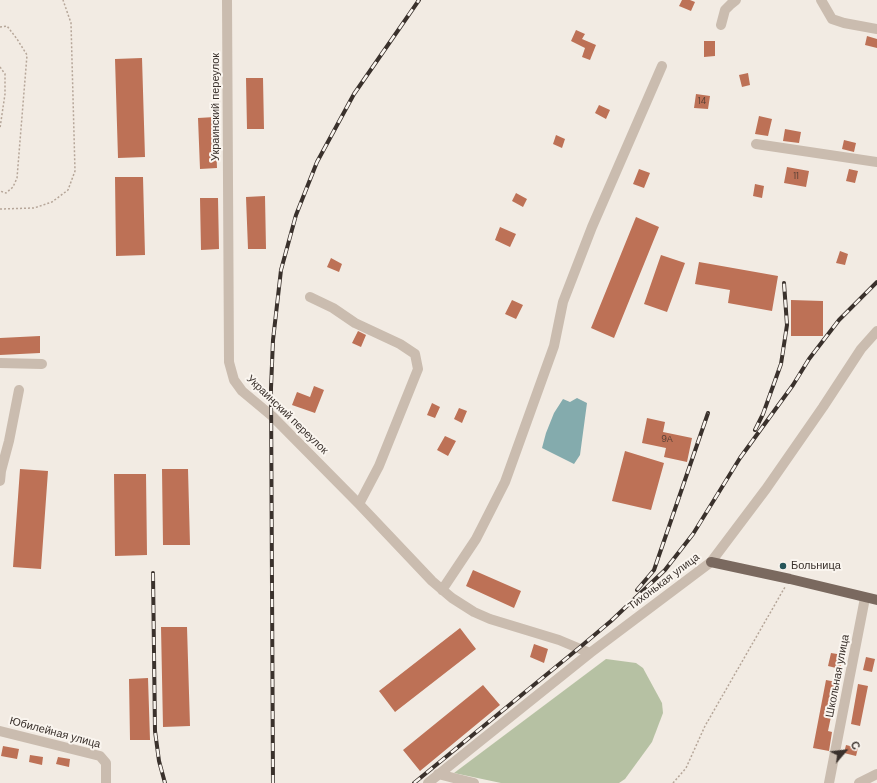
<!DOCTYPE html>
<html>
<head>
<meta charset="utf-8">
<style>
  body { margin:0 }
  #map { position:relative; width:877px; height:783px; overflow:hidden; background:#f2ebe3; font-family:"DM Sans",sans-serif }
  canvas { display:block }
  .north { position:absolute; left:825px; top:731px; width:40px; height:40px; -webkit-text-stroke:3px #faf5ef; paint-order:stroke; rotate:62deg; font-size:11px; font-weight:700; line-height:16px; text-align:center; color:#3a312c }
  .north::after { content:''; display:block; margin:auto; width:14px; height:18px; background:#3a312c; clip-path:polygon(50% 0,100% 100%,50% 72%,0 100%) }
</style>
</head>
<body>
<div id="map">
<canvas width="877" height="783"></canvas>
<div class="north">С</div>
</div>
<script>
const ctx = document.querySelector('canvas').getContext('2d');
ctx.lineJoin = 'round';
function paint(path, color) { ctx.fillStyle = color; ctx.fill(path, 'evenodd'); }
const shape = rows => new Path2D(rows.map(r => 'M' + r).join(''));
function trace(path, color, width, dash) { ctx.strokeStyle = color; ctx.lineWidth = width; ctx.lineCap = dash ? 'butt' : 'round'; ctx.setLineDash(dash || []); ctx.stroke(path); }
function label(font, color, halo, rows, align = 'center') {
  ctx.font = font + ' "DM Sans",sans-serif'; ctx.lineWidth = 4; ctx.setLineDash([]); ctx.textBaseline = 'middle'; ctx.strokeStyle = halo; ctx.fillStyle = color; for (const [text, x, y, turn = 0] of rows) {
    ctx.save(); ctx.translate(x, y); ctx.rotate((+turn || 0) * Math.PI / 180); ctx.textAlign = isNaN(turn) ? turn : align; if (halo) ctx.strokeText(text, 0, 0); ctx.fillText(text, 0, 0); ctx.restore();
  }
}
const green = shape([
  [606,659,636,663,643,668,662,703,663,713,652,742,625,779,619,783,501,783,454,773]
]);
const water = shape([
  [577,398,587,403,580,455,574,464,542,448,546,433,554,413,563,399,570,402]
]);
const building = shape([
  [682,0,690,0,695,2,691,11,679,6],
  [576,30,585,34,582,39,596,45,590,60,582,57,585,48,571,41],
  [867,36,877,39,877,48,865,45],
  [704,41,715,41,715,56,704,57],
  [142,58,145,157,118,158,115,59],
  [748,73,750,85,742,87,739,75],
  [246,78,263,78,264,129,247,129],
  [696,94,710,96,708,109,694,108],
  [599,105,610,110,606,119,595,113],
  [759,116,772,119,768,136,755,134],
  [215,117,217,168,200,169,198,118],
  [785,129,801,132,799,143,783,141],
  [556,135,565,139,562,148,553,144],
  [844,140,856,143,854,152,842,149],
  [787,167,809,171,806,187,784,183],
  [639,169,650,173,644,188,633,184],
  [849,169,858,171,855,183,846,181],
  [115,177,143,177,145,255,116,256],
  [755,184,764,186,762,198,753,196],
  [516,193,527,199,523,207,512,201],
  [265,196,266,249,248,249,246,197],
  [200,198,218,198,219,249,201,250],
  [636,217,659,227,614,338,591,328],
  [500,227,516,234,510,247,495,240],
  [840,251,848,254,845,265,836,263],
  [661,255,685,263,667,312,644,304],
  [331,258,342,264,339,272,327,267],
  [699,262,778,276,772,311,728,303,730,290,695,284],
  [512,300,523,305,516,319,505,314],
  [791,300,823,301,823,336,791,336],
  [358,331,366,335,361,347,352,343],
  [40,336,40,353,0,355,0,338],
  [314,386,324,390,315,413,292,405,297,392,310,397],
  [432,403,440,407,435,418,427,415],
  [459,408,467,411,462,423,454,419],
  [647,418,665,422,663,432,692,438,687,462,664,457,666,448,642,443],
  [445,436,456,441,448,456,437,450],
  [625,451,664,463,651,510,612,501],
  [20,469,48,471,41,569,13,567],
  [162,469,188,469,190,545,163,545],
  [114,474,146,474,147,555,115,556],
  [473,570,521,591,514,608,466,586],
  [161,627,187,627,190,726,163,727],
  [460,628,476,649,395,712,379,691],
  [534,644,548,649,544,663,530,657],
  [831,653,843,655,840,669,828,666],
  [866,657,875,659,872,672,863,670],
  [148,678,150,740,130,740,129,679],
  [826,680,836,682,831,707,833,707,828,731,832,732,829,751,813,748],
  [858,684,868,686,860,726,851,724],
  [483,685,500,705,420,771,403,750],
  [846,745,858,748,856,756,844,753],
  [3,746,19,749,17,759,1,756],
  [30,755,43,757,42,765,29,762],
  [58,757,70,759,69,767,56,764]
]);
const path = shape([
  [0,27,7,26,17,39,27,55,17,178,13,187,6,193,0,191],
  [0,67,5,74,5,94,0,128],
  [0,209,34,208,52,202,68,190,75,171,71,23,63,0],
  [673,783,686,768,705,726,785,587]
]);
const minor = shape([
  [227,0,229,362,234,380,242,391,272,416,359,504,432,581,452,598,474,612,490,619,559,640,590,653],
  [821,0,832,19,844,23,877,29],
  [721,25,725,10,731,4,736,0],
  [756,144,877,162],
  [310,297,333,308,355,323,400,344,415,354,418,369,379,466,359,504],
  [0,363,42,364],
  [0,481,1,471,9,441,19,390],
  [442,590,476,539,505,482,554,346,563,302,592,227,662,66],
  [0,731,100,756,106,763,106,783],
  [438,774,474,783],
  [428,783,590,653,711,562,766,489,823,407,861,349,877,331],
  [829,783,865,598],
  [859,783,877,774]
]);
const major = shape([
  [711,562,790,579,877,600]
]);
const rail = shape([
  [755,430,763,414,781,364,787,325,784,283],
  [153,573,155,731,159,761,165,783],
  [637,590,654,570,708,413],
  [273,783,271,388,273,340,281,270,296,215,317,162,354,94,419,0],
  [414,783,579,648,611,621,665,570,693,534,740,458,793,385,809,359,839,320,877,282]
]);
const markers = [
  [783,566,4,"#255458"]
];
const numberNames = [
  ["14",702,102],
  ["11",796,177],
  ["9А",667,440]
];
const streetNames = [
  ["Украинский переулок",216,107,-90],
  ["Украинский переулок",287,415,44],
  ["Тихонькая улица",664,582,-37],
  ["Школьная улица",838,676,-79],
  ["Юбилейная улица",55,733,15]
];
const poiNames = [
  ["Больница",791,566]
];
paint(green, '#b6c1a3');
paint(water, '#84abad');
paint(building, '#bd7156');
trace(path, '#b6a699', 1.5, [2, 2]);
trace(minor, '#cabcaf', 10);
trace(major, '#7a695f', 10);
trace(rail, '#3a312c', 4);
trace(rail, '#faf5ef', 2.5, [8]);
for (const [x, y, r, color] of markers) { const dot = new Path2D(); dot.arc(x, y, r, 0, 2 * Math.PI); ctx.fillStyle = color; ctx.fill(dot); trace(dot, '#faf5ef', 1.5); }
label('9px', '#5b4136', null, numberNames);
label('11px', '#3a312c', '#faf5ef', streetNames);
label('11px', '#3a312c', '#faf5ef', poiNames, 'left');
</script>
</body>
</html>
